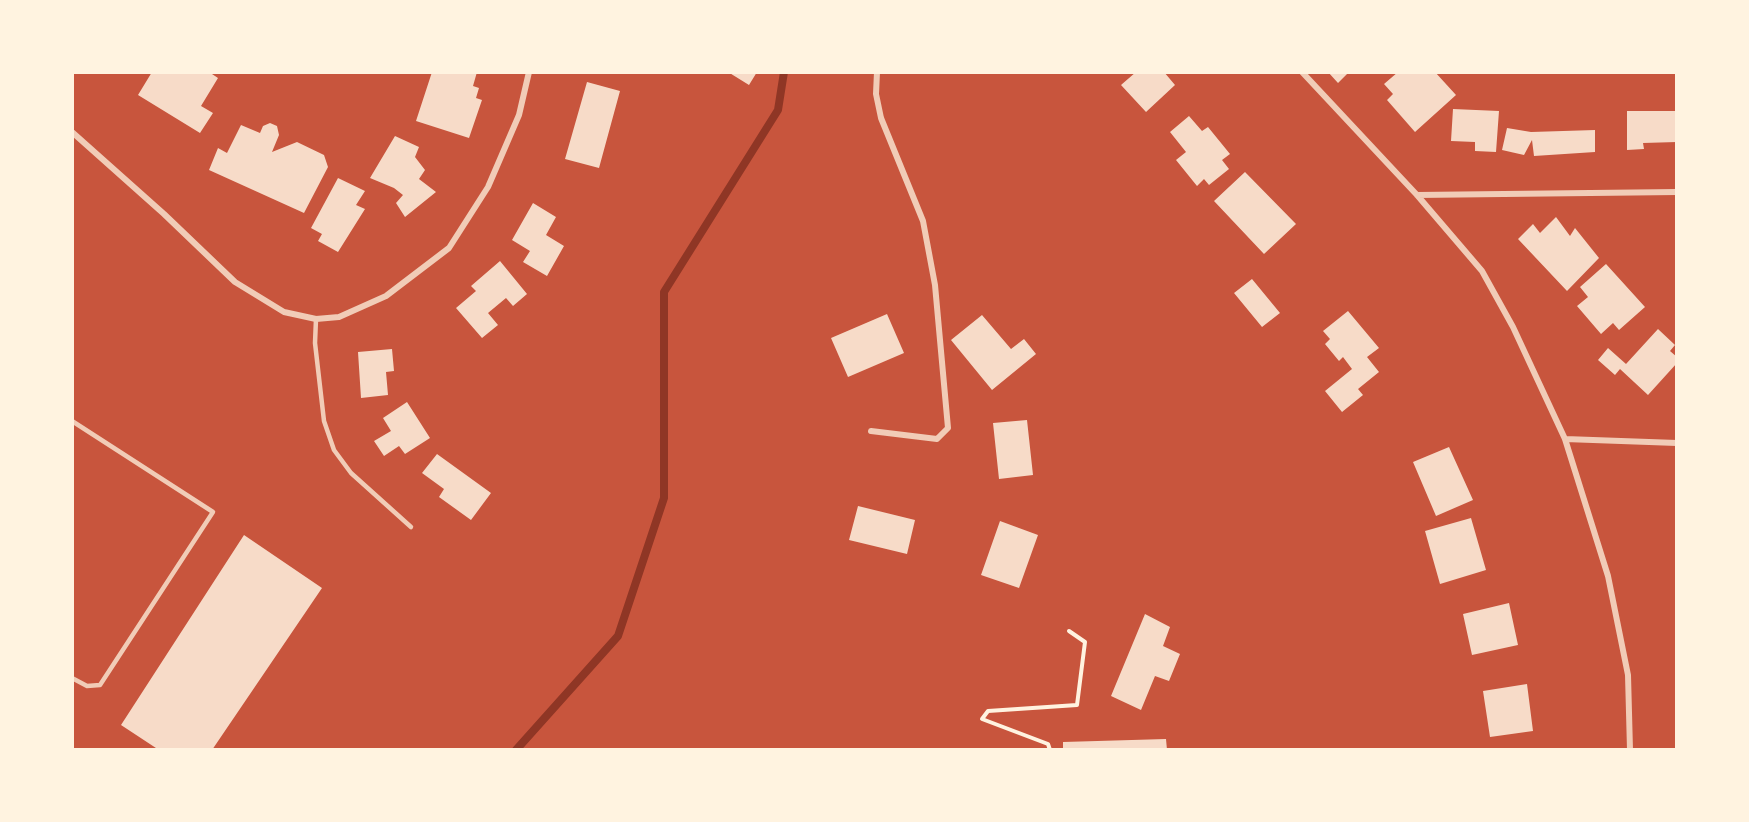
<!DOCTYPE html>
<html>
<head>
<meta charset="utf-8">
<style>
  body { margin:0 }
  #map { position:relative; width:1749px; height:822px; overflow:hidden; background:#c8553d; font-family:"Roboto Condensed",sans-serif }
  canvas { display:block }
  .frame { position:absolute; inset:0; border:74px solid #fff3e0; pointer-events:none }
</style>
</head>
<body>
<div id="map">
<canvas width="1749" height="822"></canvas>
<div class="frame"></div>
</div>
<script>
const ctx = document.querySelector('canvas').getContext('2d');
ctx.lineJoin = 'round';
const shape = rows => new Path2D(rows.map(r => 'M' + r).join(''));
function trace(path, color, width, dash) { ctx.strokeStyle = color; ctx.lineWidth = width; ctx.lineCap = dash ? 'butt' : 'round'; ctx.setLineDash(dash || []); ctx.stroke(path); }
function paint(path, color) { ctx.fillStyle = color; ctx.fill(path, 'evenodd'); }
const stream = shape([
  [516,750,618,636,664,498,664,292,778,110,784,72]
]);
const building = shape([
  [152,72,209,72,218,78,201,106,213,113,200,133,138,95],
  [432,72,477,72,473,86,479,88,476,98,482,100,469,138,416,121],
  [728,72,757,72,749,85],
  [1136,72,1164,72,1175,85,1146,112,1121,85],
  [1328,72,1349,72,1338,83],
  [1398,72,1435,72,1456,95,1415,132,1387,100,1393,94,1384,84],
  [587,82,620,91,599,168,565,159],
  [1453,109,1499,111,1496,152,1475,151,1475,142,1451,141],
  [1627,111,1677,111,1677,142,1643,143,1644,149,1627,150],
  [1189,116,1202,131,1208,127,1230,154,1222,160,1229,169,1209,185,1204,179,1197,186,1176,160,1186,152,1170,132],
  [270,123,277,126,279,135,272,152,297,142,324,155,328,167,304,213,209,170,218,148,227,153,241,125,260,133,263,126],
  [1507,128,1531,132,1595,130,1595,152,1534,156,1532,140,1524,155,1502,150],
  [395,136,419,147,415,157,425,170,419,179,436,192,405,217,396,203,403,195,394,188,370,178],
  [1245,172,1296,224,1264,254,1214,201],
  [338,178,365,191,356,205,365,209,338,252,318,241,322,234,311,228],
  [533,203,556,217,546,235,564,246,547,276,523,262,530,251,512,240],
  [1556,217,1570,236,1575,228,1599,258,1567,291,1518,239,1533,224,1540,233],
  [500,261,527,294,513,306,506,298,488,313,498,325,482,338,456,308,476,291,471,286],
  [1606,264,1645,307,1619,330,1613,323,1601,334,1577,306,1588,297,1580,287],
  [1252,279,1280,313,1262,327,1234,293],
  [1348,311,1379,348,1367,357,1379,372,1358,389,1363,395,1342,412,1325,391,1352,369,1343,357,1339,361,1325,344,1330,339,1323,331],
  [887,314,904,353,848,377,831,338],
  [982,315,1011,349,1024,339,1036,354,992,390,951,340],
  [1658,329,1675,345,1670,351,1677,357,1677,363,1648,395,1620,369,1615,375,1598,360,1608,348,1626,364],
  [392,349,394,371,386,372,388,395,361,398,358,352],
  [407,402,430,438,405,454,399,446,384,456,374,441,391,431,383,418],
  [1027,420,1033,475,999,479,993,423],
  [1449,447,1473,500,1436,516,1413,462],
  [437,454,491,493,471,520,439,497,444,489,422,473],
  [858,506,915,520,907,554,849,540],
  [1471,518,1486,570,1440,584,1425,531],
  [1000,521,1038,535,1019,588,981,575],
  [244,535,322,588,212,750,159,750,121,725],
  [1509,603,1518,645,1472,655,1463,614],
  [1145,614,1170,627,1163,646,1180,654,1169,681,1155,676,1141,710,1111,696],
  [1527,684,1533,731,1490,737,1483,691],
  [1166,739,1167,750,1063,750,1063,742]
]);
const path = shape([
  [1050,750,1048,744,982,719,988,711,1077,705,1085,642,1069,631]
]);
const service = shape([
  [316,319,315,343,324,421,334,450,351,473,411,527],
  [72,421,213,512,100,685,87,686,72,678]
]);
const minor = shape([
  [1302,72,1417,195,1482,271,1513,327,1565,439,1608,576,1628,675,1630,750],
  [72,132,164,214,235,282,284,312,316,319,339,317,386,296,449,248,488,187,519,115,529,72],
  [1417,195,1677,192],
  [871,431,937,439,948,428,935,285,923,221,881,118,876,94,877,72],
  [1565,439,1677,443]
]);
trace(stream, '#8f3625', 8);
paint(building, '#f7dbc8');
trace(path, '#fff3e0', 4);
trace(service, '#f1ccb7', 4.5);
trace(minor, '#f1ccb7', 6);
</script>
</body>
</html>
